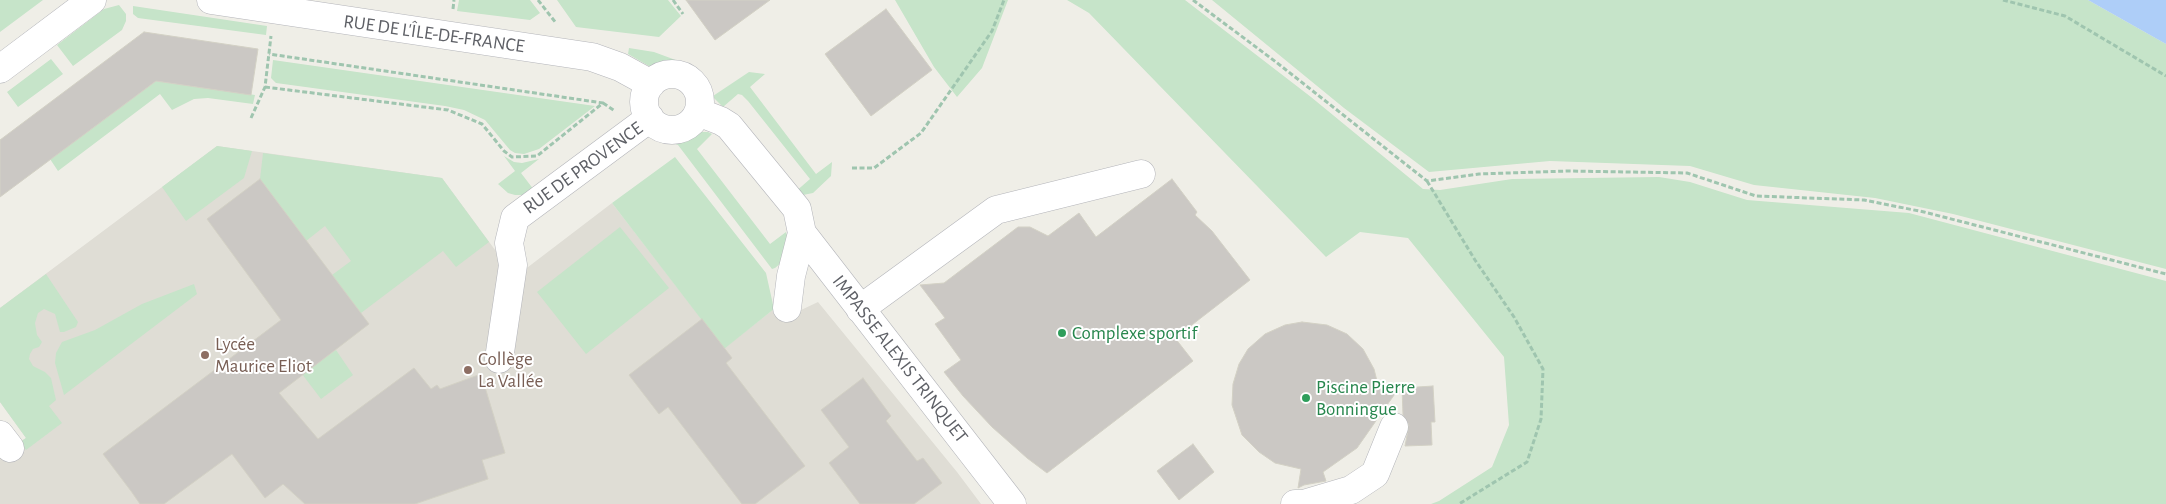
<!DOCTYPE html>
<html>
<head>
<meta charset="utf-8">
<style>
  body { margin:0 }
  canvas { display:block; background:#efeee7 }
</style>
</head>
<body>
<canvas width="2166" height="504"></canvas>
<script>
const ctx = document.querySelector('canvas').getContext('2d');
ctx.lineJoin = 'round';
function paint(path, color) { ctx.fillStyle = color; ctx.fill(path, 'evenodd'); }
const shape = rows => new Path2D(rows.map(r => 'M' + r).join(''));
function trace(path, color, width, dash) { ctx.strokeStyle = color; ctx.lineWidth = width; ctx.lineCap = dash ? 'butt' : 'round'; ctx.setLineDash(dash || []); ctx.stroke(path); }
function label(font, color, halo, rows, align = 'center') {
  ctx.font = font + ' "Alegreya Sans",sans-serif'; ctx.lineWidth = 4; ctx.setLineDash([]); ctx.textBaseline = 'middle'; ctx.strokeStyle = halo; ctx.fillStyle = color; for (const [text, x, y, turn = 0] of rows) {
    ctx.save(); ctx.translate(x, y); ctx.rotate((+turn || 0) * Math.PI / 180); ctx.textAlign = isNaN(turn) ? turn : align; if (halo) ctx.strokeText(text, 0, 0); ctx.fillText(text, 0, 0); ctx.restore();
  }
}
const education = shape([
  [217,146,442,178,515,277,612,203,724,348,774,309,799,311,818,302,957,472,981,504,0,504,0,455,26,438,0,402,0,308]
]);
const green = shape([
  [0,0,43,0,0,32],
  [459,0,530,0,540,13,530,20,457,11],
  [557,0,668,0,681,16,659,37,576,27],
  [895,0,1008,0,982,68,957,97,934,67],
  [1067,0,1185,0,1311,97,1423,189,1440,190,1512,179,1659,177,1690,182,1747,200,1909,213,2166,281,2166,504,1431,504,1439,501,1492,467,1509,425,1504,357,1408,238,1360,232,1326,257,1089,13],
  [1212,0,2088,0,2166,44,2166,269,1953,214,1875,198,1754,185,1690,166,1550,161,1429,172,1344,108],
  [119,5,126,14,126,21,122,30,73,66,57,45,104,9],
  [133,6,267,26,266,35,138,18,133,14],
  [629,48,654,52,681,62,679,65,666,65,654,69,628,54],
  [51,59,63,74,18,107,7,92],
  [273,60,595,106,539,149,524,154,515,153,510,150,485,120,464,110,445,106,276,83,271,78],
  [749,72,765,74,750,87,816,174,832,162,831,176,813,193,803,195,794,193,810,179,748,101,742,95,738,94,723,107,714,98,713,96],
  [156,81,255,95,253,104,208,98,194,99,172,110,160,94,58,171,50,159],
  [700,132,708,132,712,134,697,149,770,244,786,232,788,239,781,263,775,268,772,269,678,145,661,138,683,139],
  [217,146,252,151,244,178,186,221,162,187],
  [263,153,442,178,489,242,456,267,443,251,361,313,332,275,351,261,325,226,306,241,260,179],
  [504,156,514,162,522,163,539,159,521,173,534,190,522,195,515,195,508,193,498,184,515,171],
  [675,157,766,273,774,309,724,349,612,203],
  [620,227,669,288,586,354,537,292],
  [46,274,78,322,76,327,64,332,60,332,55,314,44,309,38,313,35,323,37,335,42,342,39,347,33,349,30,354,29,359,33,366,45,372,51,378,56,400,49,406,62,423,26,450,20,442,26,438,0,402,0,308],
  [194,284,197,294,64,395,55,363,56,353,62,342,95,330,142,304],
  [336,350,353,375,321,399,302,374]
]);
const water = shape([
  [2088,0,2166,0,2166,44]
]);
const building = shape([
  [686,0,770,0,715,40,686,0],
  [886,9,932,70,871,116,825,54,886,9],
  [144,32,258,49,251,95,156,81,0,197,0,140,144,32],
  [260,179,369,324,279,393,318,439,414,368,431,389,437,385,440,389,481,374,505,453,482,460,488,479,415,504,305,504,283,484,265,498,232,454,164,504,140,504,131,491,103,454,281,320,207,219,260,179],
  [1172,179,1197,212,1195,215,1212,231,1250,280,1175,338,1193,361,1047,473,1027,458,992,427,963,396,944,372,961,360,935,324,945,318,920,285,944,283,1018,227,1030,227,1048,236,1079,213,1096,237,1172,179],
  [702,319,732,358,726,363,805,466,755,504,742,504,668,407,659,414,629,375,702,319],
  [1302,322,1327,325,1347,334,1363,349,1374,369,1379,389,1399,388,1357,448,1323,472,1326,481,1304,485,1298,488,1301,469,1275,463,1259,452,1242,435,1232,405,1233,384,1239,364,1248,349,1265,334,1285,325,1302,322],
  [863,378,891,416,886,421,917,461,923,458,942,483,914,504,860,504,829,463,849,447,821,410,863,378],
  [1433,386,1435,422,1431,422,1432,445,1405,446,1409,425,1403,415,1402,388,1433,386],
  [1193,444,1214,472,1179,500,1157,471,1193,444]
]);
const path = shape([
  [538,0,556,23],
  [673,0,683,14],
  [1193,0,1276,62,1427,181,1479,174,1568,171,1687,173,1756,196,1864,200,1924,212,2166,274],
  [2003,0,2065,16,2166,76],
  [453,9,454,0],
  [265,87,448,110,482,124,504,151,512,157,537,156,603,103,269,54],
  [603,103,615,111],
  [251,118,265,87,271,36],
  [852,168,874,168,921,133,992,31,1004,0],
  [1427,181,1475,260,1514,317,1543,369,1541,419,1527,462,1459,504]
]);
const minor = shape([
  [211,0,592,57,620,67,651,84],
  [0,69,92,0],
  '644 102a28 28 0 1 1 56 0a28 28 0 1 1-56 0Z',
  [698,112,721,121,729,126,797,209,802,233,1012,504],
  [787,308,791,276,802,233],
  [860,309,996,210,1141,174],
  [499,359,513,265,509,243,515,218,650,118],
  [0,435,10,448],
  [1295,504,1304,504,1351,490,1375,474,1394,427]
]);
const markers = [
  [1062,333,5,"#2e9e5b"],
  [205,355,5,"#8d6e63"],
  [468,370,5,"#8d6e63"],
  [1306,398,5,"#2e9e5b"]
];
const streetNames = [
  ["RUE DE L'ÎLE-DE-FRANCE",434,34,8],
  ["RUE DE PROVENCE",583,168,-36],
  ["IMPASSE ALEXIS TRINQUET",900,359,52]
];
const leisureNames = [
  ["Complexe sportif",1072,333],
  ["Piscine Pierre",1316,387],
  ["Bonningue",1316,409]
];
const educationNames = [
  ["Lycée",215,344],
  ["Maurice Eliot",215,366],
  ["Collège",478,359],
  ["La Vallée",478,381]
];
paint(education, '#dfddd5');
paint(green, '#c6e4c9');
paint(water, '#aecef8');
paint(building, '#cbc8c4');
trace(building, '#d3d1c5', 1);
trace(minor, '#b4b5ba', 29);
trace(path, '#9fc5af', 3, [5, 2.5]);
trace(minor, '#fff', 28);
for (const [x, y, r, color] of markers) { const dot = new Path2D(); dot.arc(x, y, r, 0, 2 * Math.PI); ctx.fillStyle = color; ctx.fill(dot); trace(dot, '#fff', 2); }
label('19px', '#5e6066', '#fff', streetNames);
label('19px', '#27864d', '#fff', leisureNames, 'left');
label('19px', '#785e54', '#fff', educationNames, 'left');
</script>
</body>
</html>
